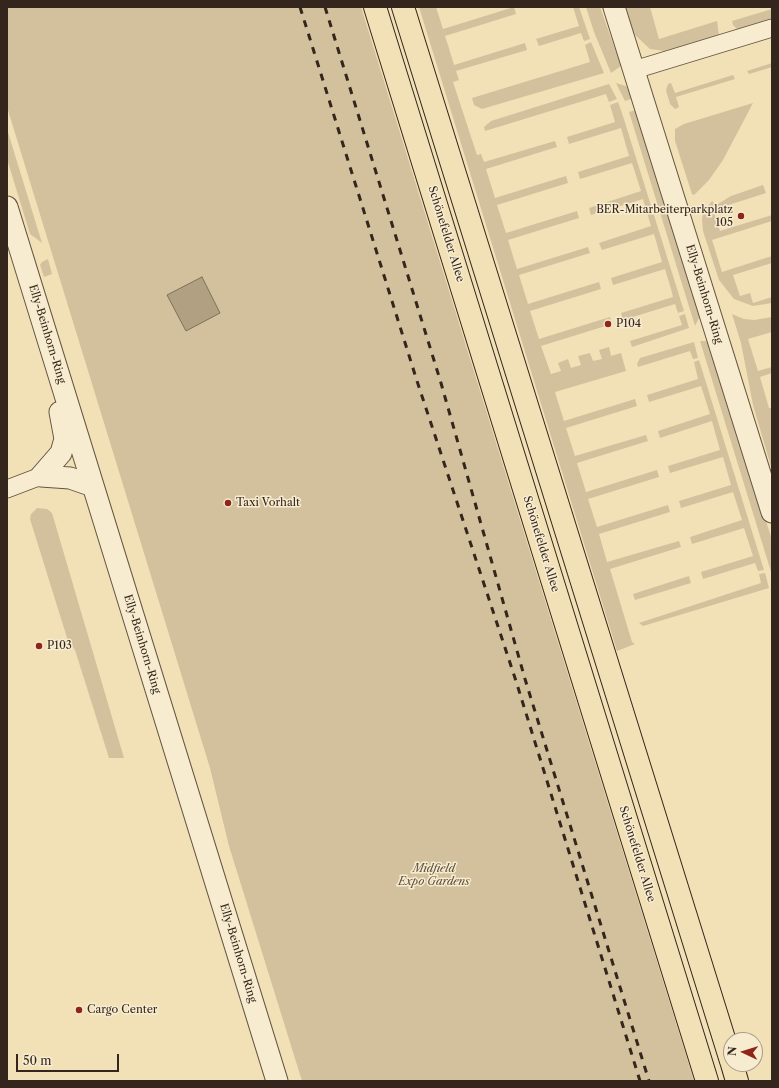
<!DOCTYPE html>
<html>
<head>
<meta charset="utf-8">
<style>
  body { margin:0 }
  #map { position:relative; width:779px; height:1088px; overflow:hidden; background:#f2e1b6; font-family:"Libre Caslon Text",serif }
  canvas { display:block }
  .frame { position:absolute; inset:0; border:8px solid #34261c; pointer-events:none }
  .north { position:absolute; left:723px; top:1032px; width:40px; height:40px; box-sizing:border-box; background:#f7ecd0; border:1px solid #a99d88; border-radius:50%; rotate:274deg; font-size:11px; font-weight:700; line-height:16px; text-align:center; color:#34261c }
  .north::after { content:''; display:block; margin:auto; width:14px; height:18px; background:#8f2418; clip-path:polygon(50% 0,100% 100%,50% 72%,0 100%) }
  .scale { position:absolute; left:16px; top:1054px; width:103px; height:18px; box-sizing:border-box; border:2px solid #34261c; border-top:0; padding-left:5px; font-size:12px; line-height:14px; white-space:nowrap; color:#34261c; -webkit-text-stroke:3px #f7ecd0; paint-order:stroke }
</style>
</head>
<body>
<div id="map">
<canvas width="779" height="1088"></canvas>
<div class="frame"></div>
<div class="north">N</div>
<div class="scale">50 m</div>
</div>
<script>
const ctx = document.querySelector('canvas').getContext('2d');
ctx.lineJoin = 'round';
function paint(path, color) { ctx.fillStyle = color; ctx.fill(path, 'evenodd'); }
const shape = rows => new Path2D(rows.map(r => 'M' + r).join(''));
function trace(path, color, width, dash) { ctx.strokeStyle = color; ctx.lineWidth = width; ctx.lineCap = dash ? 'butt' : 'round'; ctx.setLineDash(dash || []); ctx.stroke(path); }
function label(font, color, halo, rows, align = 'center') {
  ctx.font = font + ' "Libre Caslon Text",serif'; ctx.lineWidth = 3; ctx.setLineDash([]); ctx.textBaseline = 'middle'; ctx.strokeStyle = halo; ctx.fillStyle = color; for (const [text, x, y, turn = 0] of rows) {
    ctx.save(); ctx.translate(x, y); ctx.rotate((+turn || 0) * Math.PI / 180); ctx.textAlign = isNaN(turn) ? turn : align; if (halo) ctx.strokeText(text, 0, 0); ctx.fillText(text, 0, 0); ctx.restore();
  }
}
const green = shape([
  [7,7,361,7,694,1081,302,1081,229,846,210,768,7,107],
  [419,7,436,7,443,29,514,7,516,14,445,36,448,45,454,65,525,43,527,50,456,71,459,80,453,82,477,155,481,154,484,162,555,141,557,147,486,169,495,198,566,176,568,183,497,205,506,233,577,211,579,218,508,240,517,269,588,247,590,253,519,275,528,304,599,282,601,289,530,311,539,339,610,317,612,324,541,346,551,374,561,371,558,363,568,359,571,368,581,365,578,356,590,353,593,361,602,359,599,350,609,347,611,356,621,353,626,371,555,392,564,421,635,399,637,406,566,428,575,456,646,435,648,441,577,463,586,492,657,470,659,477,588,499,597,527,668,505,670,512,599,534,607,562,679,541,681,547,610,569,632,642,635,644,617,651],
  [573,7,579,7,590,39,584,41,581,33,539,46,536,39,579,26],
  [586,7,600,7,621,66,611,73,594,32],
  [622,7,650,7,659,39,717,21,719,36,676,49,664,51,650,49,635,35],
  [772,9,772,20,738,30,733,25,732,21],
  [591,42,604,73,482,109,474,105,472,98,590,62,585,45],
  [772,63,772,67,749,74,747,71],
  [733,75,735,79,676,97,679,107,675,109,670,104,666,90,668,84,671,83,675,93],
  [616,83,626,86,634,98,625,101],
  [609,84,617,99,609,102,606,94,485,131,484,127,491,121],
  [618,102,622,113,684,311,678,313,675,304,623,320,621,313,673,297,671,289,665,269,613,285,611,278,662,262,654,234,602,250,599,243,651,226,643,199,591,215,589,208,641,191,632,163,580,179,578,172,629,156,621,128,569,144,567,137,615,122,610,105],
  [753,103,723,160,709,180,694,195,692,194,675,141,675,129,684,124],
  [639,109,700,306,699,318,695,326,629,112],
  [7,129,42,243,30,234,7,159],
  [763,185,766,193,713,210,720,231,772,215,772,221,712,240,722,272,772,256,772,263,733,275,740,296,750,293,753,303,772,297,772,303,753,306,734,299,719,280,703,231,702,219,703,213,712,201,716,205,731,196],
  [48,259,52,274,44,277,40,265,42,262],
  [685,314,689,328,632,347,630,341,682,325,679,316],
  [732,314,744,319,754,320,772,317,772,332,748,339,758,371,772,367,772,373,760,377,769,408,772,408,772,470,753,405,741,343],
  [700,341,707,341,711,345,772,540,772,575],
  [694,342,698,358,693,359,690,351,638,367,637,364,640,358],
  [699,360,764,570,758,571,755,563,703,579,701,572,753,556,744,528,692,544,690,537,742,520,733,492,681,508,679,501,731,485,723,457,670,473,668,466,720,450,712,421,660,438,658,431,710,414,701,386,649,402,647,395,698,379,694,362],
  [37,508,47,509,52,513,124,758,109,758,75,650,68,641,30,519,31,514],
  [765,573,769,588,643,626,639,623,761,583,759,574],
  [689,576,691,583,635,600,633,594]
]);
const water = shape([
  [202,277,220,313,186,331,167,295,202,277]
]);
const minor = shape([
  [634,70,772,28],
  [7,489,41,476]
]);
const tertiary = shape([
  [614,7,772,512],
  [7,207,277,1081],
  [41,476,61,453,65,439,60,412],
  [41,476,70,478,93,486]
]);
const trunk = shape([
  [375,7,707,1081],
  [403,7,731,1061],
  [732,1064,737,1081]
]);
const rail = shape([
  [300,7,417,381,516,681,640,1081],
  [325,7,441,383,525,679,649,1081]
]);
const markers = [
  [741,216,4,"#8f2418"],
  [608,324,4,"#8f2418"],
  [228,503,4,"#8f2418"],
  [39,646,4,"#8f2418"],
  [79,1010,4,"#8f2418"]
];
const poiNames = [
  ["BER-Mitarbeiterparkplatz",733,210,"right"],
  ["105",733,223,"right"],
  ["P104",616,324],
  ["Taxi Vorhalt",236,503],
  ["P103",47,646],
  ["Cargo Center",87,1010]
];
const streetNames = [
  ["Schönefelder Allee",446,234,73],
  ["Elly-Beinhorn-Ring",704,294,73],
  ["Elly-Beinhorn-Ring",47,334,73],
  ["Schönefelder Allee",541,544,73],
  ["Elly-Beinhorn-Ring",142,644,73],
  ["Schönefelder Allee",637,854,73],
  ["Elly-Beinhorn-Ring",238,953,73]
];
const parkNames = [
  ["Midfield",434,869],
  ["Expo Gardens",434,882]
];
paint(green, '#d2c19c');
paint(water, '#b1a182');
trace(water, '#7f7059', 1);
trace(minor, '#645542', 19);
trace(tertiary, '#645542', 23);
trace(trunk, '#34261c', 24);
trace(minor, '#f7ecd0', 17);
trace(tertiary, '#f7ecd0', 21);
trace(trunk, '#f2e1b6', 22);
trace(rail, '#34261c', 3, [7, 7]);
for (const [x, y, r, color] of markers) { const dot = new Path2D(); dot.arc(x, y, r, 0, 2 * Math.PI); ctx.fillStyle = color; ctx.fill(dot); trace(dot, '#f7ecd0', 1.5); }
label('11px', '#34261c', '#f7ecd0', poiNames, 'left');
label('11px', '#34261c', '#f7ecd0', streetNames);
label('italic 11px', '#5c4d3c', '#f7ecd0', parkNames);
</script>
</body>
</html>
